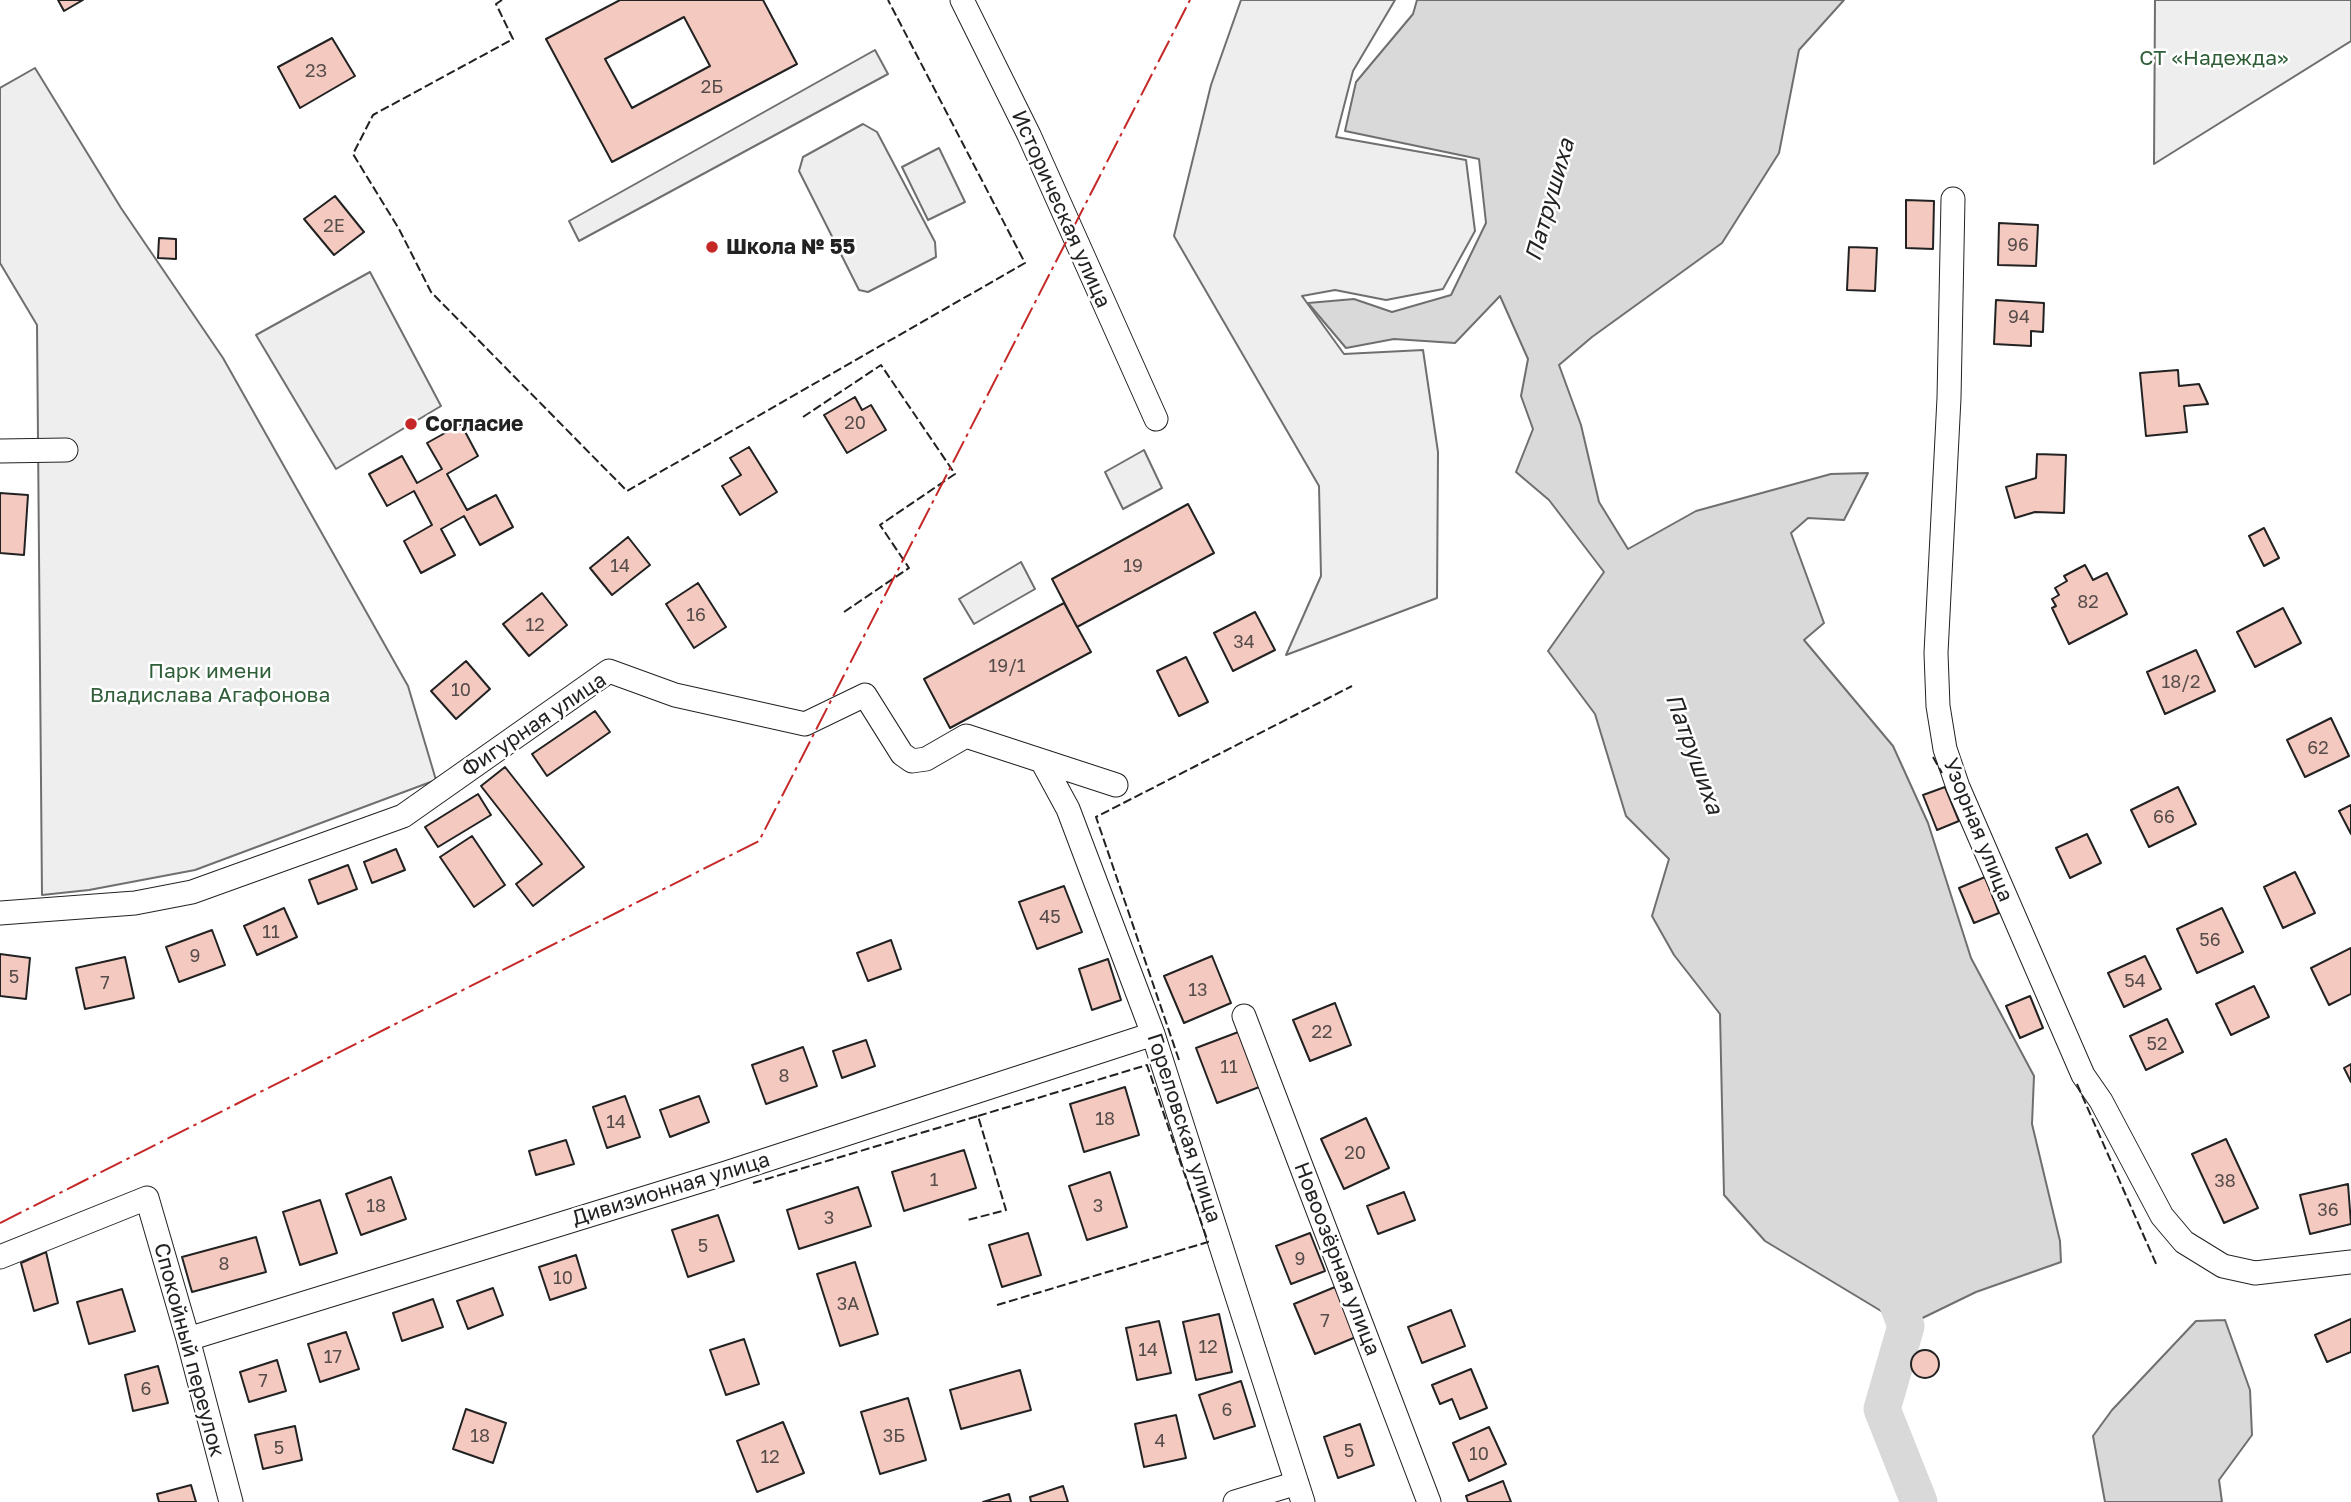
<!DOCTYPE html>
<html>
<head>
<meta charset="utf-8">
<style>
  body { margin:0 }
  canvas { display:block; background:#fff }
</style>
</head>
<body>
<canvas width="2351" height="1502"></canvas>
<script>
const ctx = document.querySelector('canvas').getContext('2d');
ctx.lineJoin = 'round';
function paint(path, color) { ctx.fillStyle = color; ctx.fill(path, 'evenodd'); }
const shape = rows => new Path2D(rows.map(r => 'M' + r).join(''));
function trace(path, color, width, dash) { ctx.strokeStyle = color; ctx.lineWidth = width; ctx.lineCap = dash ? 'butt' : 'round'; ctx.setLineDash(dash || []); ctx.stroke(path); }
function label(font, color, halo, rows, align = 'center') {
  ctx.font = font + ' "Golos Text",sans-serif'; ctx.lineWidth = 5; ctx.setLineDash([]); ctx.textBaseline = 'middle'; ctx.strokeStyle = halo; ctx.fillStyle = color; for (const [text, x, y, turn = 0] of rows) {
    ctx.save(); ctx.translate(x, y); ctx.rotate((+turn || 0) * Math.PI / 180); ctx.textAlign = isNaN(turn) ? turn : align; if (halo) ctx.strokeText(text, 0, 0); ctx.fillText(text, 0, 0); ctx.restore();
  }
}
const green = shape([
  [1241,0,1395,0,1353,71,1336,137,1466,160,1475,231,1443,289,1386,300,1335,290,1302,296,1344,354,1423,350,1438,452,1437,598,1286,655,1321,576,1319,486,1174,236,1211,85,1241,0],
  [2155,0,2351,0,2351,41,2154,164,2155,0],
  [875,50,888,74,579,241,569,221,875,50],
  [35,68,121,208,223,358,408,686,436,780,195,870,89,890,42,895,37,325,0,263,0,88,35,68],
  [863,124,877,132,935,242,936,257,868,292,859,290,799,171,803,157,863,124],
  [939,148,965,202,928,220,902,167,939,148],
  [370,272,441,406,336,469,256,335,370,272],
  [1144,450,1162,488,1123,509,1105,472,1144,450],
  [1021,562,1035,589,974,624,959,599,1021,562]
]);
const water = shape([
  [1417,0,1844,0,1799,50,1779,153,1722,243,1592,337,1559,365,1581,425,1599,502,1628,549,1696,511,1831,474,1868,473,1844,520,1808,518,1791,533,1824,623,1804,640,1893,746,1928,823,1971,958,2034,1076,2032,1124,2060,1241,2061,1262,1976,1292,1906,1326,1765,1241,1724,1195,1720,1014,1674,955,1652,916,1669,859,1626,816,1595,714,1548,651,1604,572,1549,500,1516,472,1533,429,1521,396,1528,359,1500,296,1455,343,1394,339,1346,348,1308,303,1354,299,1392,312,1451,295,1486,223,1479,159,1345,131,1356,82,1413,14,1417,0],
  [2225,1320,2250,1390,2252,1435,2219,1480,2222,1502,2105,1502,2093,1436,2112,1410,2196,1321,2225,1320]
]);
const river = shape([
  [1888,1278,1906,1326,1882,1409,1919,1502]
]);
const building = shape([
  [58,0,83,0,64,11,58,0],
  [620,0,763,0,797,64,612,162,546,39,620,0],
  [684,17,710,66,632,108,605,59,684,17],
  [332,38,355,76,300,108,278,67,332,38],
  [335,196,364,232,334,255,304,219,335,196],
  [1906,200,1934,201,1933,249,1906,248,1906,200],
  [1999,223,2038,225,2036,266,1998,265,1999,223],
  [159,238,176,239,176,259,158,258,159,238],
  [1849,247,1877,248,1875,291,1847,290,1849,247],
  [1996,300,2044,303,2043,332,2031,331,2031,346,1994,344,1996,300],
  [2178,370,2179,386,2199,384,2208,404,2184,406,2187,432,2146,436,2140,373,2178,370],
  [855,397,862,410,871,405,886,430,847,453,824,415,855,397],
  [461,424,478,456,447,474,467,510,496,495,513,527,480,545,464,516,441,529,455,555,421,573,404,541,432,525,414,491,387,506,369,474,402,456,417,483,442,469,427,443,461,424],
  [749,447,777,492,740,515,722,486,741,475,730,458,749,447],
  [2037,454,2066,455,2064,513,2035,512,2015,518,2006,487,2036,478,2037,454],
  [0,493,28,495,24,555,0,553,0,493],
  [1188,504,1214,553,1077,627,1052,579,1188,504],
  [2264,528,2279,558,2264,566,2249,536,2264,528],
  [628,537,650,565,612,595,590,568,628,537],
  [2085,565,2093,580,2107,573,2127,614,2069,644,2052,608,2056,606,2052,599,2059,595,2055,588,2067,581,2064,576,2085,565],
  [698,583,726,627,694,648,666,604,698,583],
  [542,593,567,625,529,656,503,624,542,593],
  [1064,603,1091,652,950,728,924,679,1064,603],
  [2283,608,2301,643,2255,667,2237,632,2283,608],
  [1255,612,1275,650,1233,671,1214,633,1255,612],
  [2196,650,2215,691,2165,714,2147,672,2196,650],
  [1186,657,1208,702,1179,716,1157,671,1186,657],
  [466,661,490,689,456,719,431,691,466,661],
  [595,711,610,732,547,776,532,754,595,711],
  [2331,718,2349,756,2305,777,2287,740,2331,718],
  [505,767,584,867,533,906,516,884,542,864,481,786,505,767],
  [1945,787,1959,821,1937,830,1923,795,1945,787],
  [2178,787,2196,824,2149,847,2131,810,2178,787],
  [478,794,491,815,438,847,425,827,478,794],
  [2351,805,2351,834,2339,811,2351,805],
  [2087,834,2101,863,2070,878,2056,848,2087,834],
  [472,836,505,885,474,907,440,857,472,836],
  [396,849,405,870,372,883,364,862,396,849],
  [348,865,357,889,318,904,309,880,348,865],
  [2295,872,2315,913,2283,928,2264,887,2295,872],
  [1985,877,1999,913,1974,923,1959,888,1985,877],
  [1064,886,1082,932,1037,949,1019,902,1064,886],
  [284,908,297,937,257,955,244,926,284,908],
  [2222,908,2243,952,2197,973,2177,929,2222,908],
  [212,930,225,965,179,982,166,947,212,930],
  [891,940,901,969,868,981,857,953,891,940],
  [2351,948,2351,994,2329,1005,2311,968,2351,948],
  [0,954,30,958,26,999,0,996,0,954],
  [1212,956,1231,1003,1184,1023,1164,976,1212,956],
  [2145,956,2161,989,2124,1007,2108,973,2145,956],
  [125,957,134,998,85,1009,76,968,125,957],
  [1108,959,1121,1000,1092,1010,1079,969,1108,959],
  [2254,986,2269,1017,2231,1035,2216,1004,2254,986],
  [2030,996,2043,1028,2020,1038,2006,1006,2030,996],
  [1335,1003,1351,1045,1310,1061,1293,1020,1335,1003],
  [2167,1019,2183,1052,2146,1070,2130,1036,2167,1019],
  [1241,1031,1262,1086,1217,1103,1196,1048,1241,1031],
  [866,1040,875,1066,842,1078,833,1051,866,1040],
  [803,1047,817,1086,766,1104,752,1065,803,1047],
  [2351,1064,2351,1082,2344,1068,2351,1064],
  [1125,1087,1139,1135,1084,1152,1070,1104,1125,1087],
  [625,1096,640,1137,607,1148,593,1107,625,1096],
  [699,1096,709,1122,670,1137,660,1110,699,1096],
  [1366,1118,1389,1168,1344,1189,1321,1139,1366,1118],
  [2226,1139,2258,1208,2224,1223,2192,1154,2226,1139],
  [566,1140,574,1164,536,1175,529,1151,566,1140],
  [964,1150,976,1188,904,1211,892,1172,964,1150],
  [1110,1172,1127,1227,1087,1240,1069,1186,1110,1172],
  [391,1177,406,1219,361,1235,346,1194,391,1177],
  [2348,1184,2351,1224,2310,1234,2300,1195,2348,1184],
  [858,1187,871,1226,799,1249,787,1210,858,1187],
  [1404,1192,1415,1220,1378,1234,1367,1206,1404,1192],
  [320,1200,337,1253,300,1265,283,1212,320,1200],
  [718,1215,734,1261,688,1277,672,1230,718,1215],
  [1028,1233,1041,1275,1002,1287,989,1245,1028,1233],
  [1310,1233,1325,1271,1291,1284,1276,1246,1310,1233],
  [256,1237,266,1272,192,1292,182,1257,256,1237],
  [46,1252,58,1303,34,1311,21,1263,46,1252],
  [576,1255,586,1288,550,1300,539,1267,576,1255],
  [855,1262,878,1334,840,1346,817,1274,855,1262],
  [1335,1287,1356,1337,1315,1354,1294,1304,1335,1287],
  [493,1288,503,1315,468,1329,457,1301,493,1288],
  [122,1289,135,1331,89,1344,77,1302,122,1289],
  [433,1299,443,1327,402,1341,393,1313,433,1299],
  [1451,1310,1465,1346,1422,1363,1408,1327,1451,1310],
  [1219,1314,1232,1372,1196,1380,1183,1322,1219,1314],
  [2351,1319,2351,1352,2327,1362,2315,1335,2351,1319],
  [1159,1321,1171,1373,1137,1380,1126,1328,1159,1321],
  [346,1332,359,1369,320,1382,308,1344,346,1332],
  [744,1339,759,1384,726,1395,710,1350,744,1339],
  '1911 1364a14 14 0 1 1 28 0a14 14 0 1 1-28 0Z',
  [277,1360,286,1391,249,1402,240,1372,277,1360],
  [158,1366,168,1403,133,1411,125,1375,158,1366],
  [1471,1369,1487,1408,1460,1419,1452,1399,1440,1404,1432,1385,1471,1369],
  [1020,1370,1031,1410,961,1429,950,1390,1020,1370],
  [1241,1381,1255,1426,1214,1439,1199,1395,1241,1381],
  [908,1398,926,1460,880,1474,861,1412,908,1398],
  [466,1409,506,1423,493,1463,453,1449,466,1409],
  [1176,1415,1186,1458,1144,1467,1135,1424,1176,1415],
  [783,1422,804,1473,757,1492,737,1441,783,1422],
  [1360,1424,1374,1465,1338,1478,1324,1437,1360,1424],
  [295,1426,302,1460,263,1469,255,1435,295,1426],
  [1489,1427,1506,1464,1469,1481,1453,1443,1489,1427],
  [1503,1481,1511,1502,1468,1502,1466,1496,1503,1481],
  [191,1485,196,1502,159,1502,157,1494,191,1485],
  [1063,1486,1068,1502,1031,1502,1030,1497,1063,1486],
  [1009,1494,1011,1502,983,1502,1009,1494]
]);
const minor = shape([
  [962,0,1029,135,1156,419],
  [1953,199,1949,398,1936,653,1938,706,1945,749,1958,787,2083,1075,2101,1101,2162,1216,2184,1242,2223,1266,2255,1273,2351,1262],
  [0,451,66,450],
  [1043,763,1068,809,1153,1034,1303,1502],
  [0,913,135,903,192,892,403,816,609,671,675,695,805,724,865,695,902,754,912,761,926,759,966,736,1116,785],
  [1244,1016,1429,1502],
  [0,1257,147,1198,188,1339,231,1502],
  [188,1339,726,1173,1153,1034],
  [1235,1502,1297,1483]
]);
const fence = shape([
  [502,0,496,4,513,39,373,115,353,154,399,229,431,292,627,491,1025,263,888,0],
  [803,417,881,365,955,474,880,525,909,568,844,612],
  [1933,757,1942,773],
  [1179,1060,1096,817,1352,686],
  [2077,1084,2157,1266],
  [978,1116,1147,1065,1208,1242,997,1305],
  [753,1183,978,1116,1006,1210,968,1220]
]);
const power = shape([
  [0,1223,759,841,1190,0]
]);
const markers = [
  [712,247,7,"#c62828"],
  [411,424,7,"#c62828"]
];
const numberNames = [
  ["2З",316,71],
  ["2Б",712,87],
  ["2Е",334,226],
  ["96",2018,245],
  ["94",2019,317],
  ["20",855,423],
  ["14",620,566],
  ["19",1133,566],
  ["82",2088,602],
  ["16",696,615],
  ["12",535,625],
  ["34",1244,642],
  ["19/1",1007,666],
  ["18/2",2181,682],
  ["10",461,690],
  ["62",2318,748],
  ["66",2164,817],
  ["45",1050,917],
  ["11",271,932],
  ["56",2210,940],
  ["9",195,956],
  ["5",14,977],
  ["54",2135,981],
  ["7",105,983],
  ["13",1198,990],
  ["22",1322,1032],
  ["52",2157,1044],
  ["11",1229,1067],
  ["8",784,1076],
  ["18",1105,1119],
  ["14",616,1122],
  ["20",1355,1153],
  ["1",934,1180],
  ["38",2225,1181],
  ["18",376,1206],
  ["3",1098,1206],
  ["36",2328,1210],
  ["3",829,1218],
  ["5",703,1246],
  ["9",1300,1259],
  ["8",224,1264],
  ["10",563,1278],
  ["3А",848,1304],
  ["7",1325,1321],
  ["12",1208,1347],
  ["14",1148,1350],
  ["17",333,1357],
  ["7",263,1381],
  ["6",146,1389],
  ["6",1227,1410],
  ["18",480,1436],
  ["3Б",894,1436],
  ["4",1160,1441],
  ["5",279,1448],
  ["5",1349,1451],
  ["10",1479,1454],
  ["12",770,1457]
];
const parkNames = [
  ["СТ «Надежда»",2214,58],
  ["Парк имени",210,671],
  ["Владислава Агафонова",210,695]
];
const streetNames = [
  ["Историческая улица",1061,209,66],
  ["Фигурная улица",534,725,-34],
  ["Узорная улица",1978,830,68],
  ["Гореловская улица",1184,1128,72],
  ["Дивизионная улица",671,1189,-17],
  ["Новоозёрная улица",1337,1259,69],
  ["Спокойный переулок",189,1350,75]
];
const poiNames = [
  ["Школа № 55",726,247],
  ["Согласие",425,424]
];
const waterNames = [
  ["Патрушиха",1550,200,-74],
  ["Патрушиха",1694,754,70]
];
paint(green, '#eee');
trace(green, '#6f6f6f', 2);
paint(water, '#d9d9d9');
trace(water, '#6f6f6f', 2);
trace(river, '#d9d9d9', 37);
paint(building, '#f3c9c0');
trace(building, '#222', 2);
trace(minor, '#222', 25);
trace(minor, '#fff', 23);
trace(fence, '#222', 2, [9, 3.5]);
trace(power, '#c62828', 2, [24, 5, 3.5, 5]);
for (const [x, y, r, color] of markers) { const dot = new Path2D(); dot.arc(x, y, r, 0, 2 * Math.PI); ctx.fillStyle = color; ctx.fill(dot); trace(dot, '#fff', 2.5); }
label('18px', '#564c4a', null, numberNames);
label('21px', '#2f5e38', '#fff', parkNames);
label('21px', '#222', '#fff', streetNames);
label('bold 21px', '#222', '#fff', poiNames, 'left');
label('italic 23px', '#222', '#fff', waterNames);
</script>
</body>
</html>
